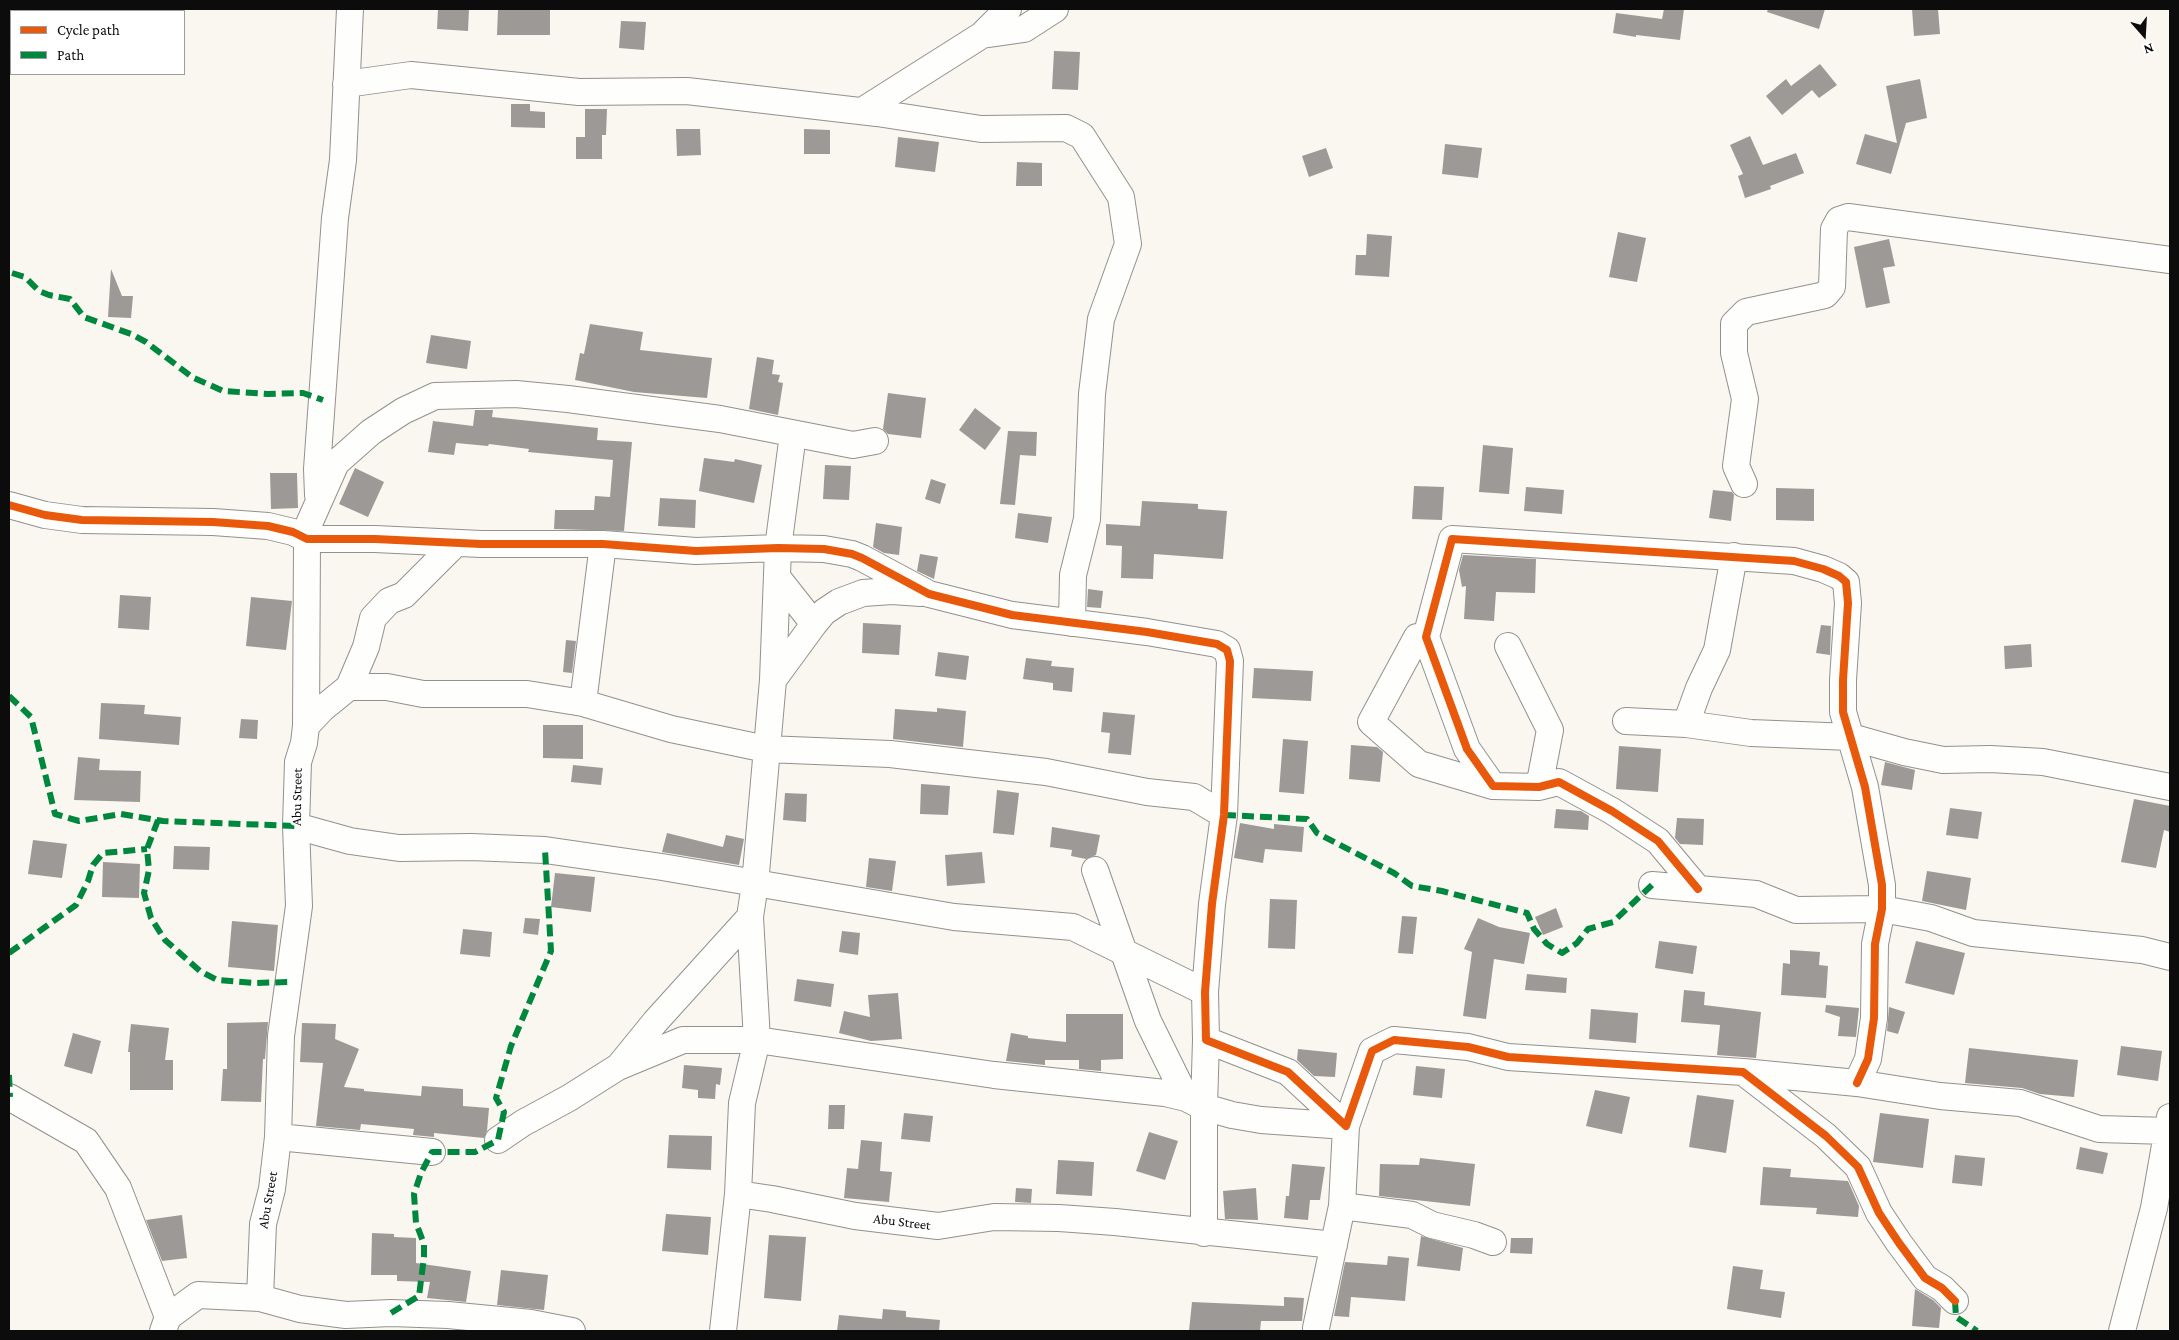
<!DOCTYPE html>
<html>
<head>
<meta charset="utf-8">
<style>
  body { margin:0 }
  #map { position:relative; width:2179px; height:1340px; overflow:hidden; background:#faf6f0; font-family:"Crimson Pro",serif }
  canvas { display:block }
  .frame { position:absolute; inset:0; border:10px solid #0c0c0c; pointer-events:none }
  .legend { position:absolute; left:10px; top:10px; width:175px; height:65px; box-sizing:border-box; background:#fff; border:1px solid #9e9e9e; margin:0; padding:6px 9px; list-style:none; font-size:15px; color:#0c0c0c }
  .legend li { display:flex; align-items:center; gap:10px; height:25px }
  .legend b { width:25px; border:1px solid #9e9e9e }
  .north { position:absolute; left:2119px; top:10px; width:50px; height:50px; -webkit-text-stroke:4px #fff; paint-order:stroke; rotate:161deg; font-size:14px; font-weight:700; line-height:20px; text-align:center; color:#0c0c0c }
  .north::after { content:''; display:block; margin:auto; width:18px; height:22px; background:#0c0c0c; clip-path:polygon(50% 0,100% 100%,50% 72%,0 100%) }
</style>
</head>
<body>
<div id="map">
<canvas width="2179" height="1340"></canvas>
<div class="frame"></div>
<ul class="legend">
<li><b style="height:6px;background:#e8590c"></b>Cycle path</li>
<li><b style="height:6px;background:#00873e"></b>Path</li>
</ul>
<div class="north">N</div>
</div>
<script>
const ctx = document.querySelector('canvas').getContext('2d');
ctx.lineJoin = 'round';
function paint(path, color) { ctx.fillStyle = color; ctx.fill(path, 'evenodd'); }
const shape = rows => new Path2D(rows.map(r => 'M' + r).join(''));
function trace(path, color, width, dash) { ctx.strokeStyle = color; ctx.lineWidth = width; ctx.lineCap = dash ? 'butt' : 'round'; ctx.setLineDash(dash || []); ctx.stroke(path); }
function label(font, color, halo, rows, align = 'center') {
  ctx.font = font + ' "Crimson Pro",serif'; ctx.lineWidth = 5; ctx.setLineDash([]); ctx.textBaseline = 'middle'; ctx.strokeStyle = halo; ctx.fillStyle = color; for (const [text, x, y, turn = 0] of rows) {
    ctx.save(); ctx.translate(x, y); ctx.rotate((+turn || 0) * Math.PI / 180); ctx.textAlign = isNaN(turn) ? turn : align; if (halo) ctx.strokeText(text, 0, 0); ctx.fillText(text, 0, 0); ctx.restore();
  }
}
const building = shape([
  [438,9,469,9,468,31,437,29],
  [498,9,550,9,550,35,497,35],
  [1664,9,1684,9,1680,40,1636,35,1636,37,1613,33,1616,13,1662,19],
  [1768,9,1825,9,1819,29,1767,12],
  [1912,9,1938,9,1940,34,1914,36],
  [621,21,646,22,644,50,619,48],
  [1054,51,1080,52,1078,90,1052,89],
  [1820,64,1837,85,1819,98,1812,90,1782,115,1766,96,1786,79,1791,86],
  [1920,79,1927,118,1906,123,1891,174,1856,164,1865,134,1897,143,1886,86],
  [511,104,530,104,530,111,545,112,545,128,511,127],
  [585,109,607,109,606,135,602,135,602,159,576,159,576,137,585,137],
  [676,129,700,129,701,155,677,156],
  [804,129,830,130,830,154,804,154],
  [1750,136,1763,165,1796,153,1804,173,1770,186,1771,189,1745,198,1738,176,1743,174,1730,145],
  [898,137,939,142,935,172,895,167],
  [1445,144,1482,148,1478,178,1442,174],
  [1326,148,1333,168,1309,177,1302,156],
  [1017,162,1042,163,1042,186,1016,186],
  [1618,232,1646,238,1637,282,1609,277],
  [1367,234,1392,236,1389,277,1355,275,1356,255,1366,255],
  [1889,239,1895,266,1883,268,1890,303,1866,308,1854,247],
  [111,269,122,296,133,296,131,318,108,317],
  [590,324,643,332,640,350,712,358,707,398,634,392,575,380,580,353,584,354],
  [431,335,471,341,467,369,426,363],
  [757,357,774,360,772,374,780,375,778,382,783,383,778,415,749,409],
  [888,393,926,398,921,438,888,434,883,429],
  [975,408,1001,428,985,450,959,430],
  [475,410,493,410,492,417,598,428,597,440,632,442,624,531,554,529,555,510,594,510,595,496,610,497,613,460,528,452,529,449,489,444,488,446,456,443,454,455,428,452,433,421,473,426],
  [1008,431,1037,432,1036,456,1020,455,1015,505,1000,504],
  [1483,445,1513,448,1509,494,1479,492],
  [704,458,734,462,735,459,762,465,754,503,699,491],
  [825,465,851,466,849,500,823,499],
  [355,468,384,482,368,517,339,504],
  [270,473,297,473,298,508,271,509],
  [931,479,946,484,940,504,925,499],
  [1414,486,1444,487,1442,520,1412,519],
  [1526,487,1564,490,1562,514,1524,511],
  [1776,488,1814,489,1814,521,1776,520],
  [1713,490,1732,492,1734,495,1731,521,1709,518],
  [660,498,696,500,695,528,658,526],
  [1142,501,1198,504,1198,509,1227,511,1223,559,1154,554,1153,579,1121,578,1122,546,1106,545,1106,524,1140,526],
  [1018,513,1052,517,1048,543,1015,538],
  [876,523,902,527,899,555,884,553,873,547],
  [920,554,938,557,934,579,917,571],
  [1463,555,1536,559,1535,593,1496,592,1494,621,1464,619,1466,586,1462,587,1459,570],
  [1088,589,1103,591,1101,608,1087,607],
  [120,595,151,597,149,630,118,628],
  [251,597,292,601,286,650,246,646],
  [863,623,901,625,899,655,862,653],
  [1821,625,1831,626,1830,655,1816,653],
  [566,640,576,641,572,673,563,672],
  [2031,644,2032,667,2005,669,2004,646],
  [938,652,969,656,966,680,935,676],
  [1026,658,1052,661,1051,666,1074,668,1072,692,1053,690,1053,683,1023,679],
  [1254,668,1313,671,1311,701,1252,698],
  [101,703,145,705,144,714,181,717,179,745,99,739],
  [937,708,966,711,963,747,893,739,895,709,937,712],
  [1103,712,1135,715,1131,755,1108,753,1110,733,1101,732],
  [241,719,258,720,257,739,239,738],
  [543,725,583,725,583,759,543,758],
  [1283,739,1308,741,1304,794,1279,792],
  [1351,745,1377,747,1383,752,1380,782,1349,779],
  [1619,746,1661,749,1658,792,1616,789],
  [78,757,100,759,99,770,141,771,140,802,74,800],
  [1885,762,1915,770,1912,790,1881,785],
  [573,765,603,768,601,785,571,782],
  [921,784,950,786,948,815,920,814],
  [997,790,1019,793,1014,835,993,833],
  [785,793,807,794,806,822,783,820],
  [2134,799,2170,806,2170,832,2164,830,2156,868,2121,862],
  [1950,808,1982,812,1978,839,1946,835],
  [1556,809,1581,811,1589,816,1588,830,1554,828],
  [1677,818,1704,819,1703,845,1680,844,1675,838],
  [1240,823,1274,829,1274,824,1304,827,1302,852,1265,849,1263,863,1234,858],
  [1052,827,1100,835,1096,855,1086,859,1071,856,1072,850,1050,847],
  [667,833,723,847,726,835,744,839,739,865,662,852],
  [33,840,67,844,62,878,28,874],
  [174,846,210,847,209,870,173,869],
  [982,852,985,883,947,886,945,855],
  [869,858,896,861,892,891,866,887],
  [103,862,140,864,139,898,102,897],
  [1927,871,1971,878,1966,910,1922,901],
  [555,873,595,877,591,912,551,907],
  [1270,899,1297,900,1295,949,1268,948],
  [1556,908,1563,927,1543,935,1535,917],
  [1402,916,1417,917,1413,954,1398,953],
  [525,918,540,919,538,935,523,933],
  [1478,918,1499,927,1530,933,1524,964,1494,959,1486,1019,1463,1016,1472,952,1464,949],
  [232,921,278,925,274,971,228,967],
  [463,929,492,932,490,957,460,954],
  [842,931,860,933,858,955,839,952],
  [1659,941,1697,946,1693,974,1655,968],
  [1916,941,1965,953,1954,995,1905,983],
  [1790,950,1820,952,1819,965,1828,966,1826,998,1781,995,1783,963,1790,964],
  [1527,974,1567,978,1566,993,1525,990],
  [797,979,834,984,831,1007,794,1001],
  [1684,990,1705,992,1704,1005,1761,1012,1756,1058,1717,1055,1720,1025,1681,1022],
  [898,993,902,1039,871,1041,839,1033,844,1011,870,1017,868,995],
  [1826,1005,1859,1008,1856,1037,1838,1036,1840,1017,1825,1012],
  [1889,1007,1905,1012,1898,1034,1887,1031],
  [1591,1009,1638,1013,1636,1043,1589,1039],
  [1066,1014,1123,1014,1123,1059,1101,1060,1101,1071,1079,1069,1079,1060,1045,1060,1045,1065,1006,1061,1011,1033,1028,1036,1028,1038,1066,1042],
  [268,1022,265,1059,263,1059,261,1102,221,1101,223,1069,227,1069,227,1023],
  [302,1023,336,1024,335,1039,359,1049,344,1087,364,1089,364,1091,421,1096,422,1086,463,1089,463,1106,489,1108,487,1131,484,1138,434,1133,434,1137,413,1135,414,1129,361,1124,360,1130,316,1126,323,1063,300,1062],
  [131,1024,169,1028,165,1060,173,1060,173,1090,130,1090,130,1052,128,1052],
  [73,1033,101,1041,92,1074,64,1066],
  [2121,1046,2162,1051,2158,1081,2117,1075],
  [1969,1048,2078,1060,2074,1097,2040,1094,2022,1088,1965,1083],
  [1298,1049,1337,1053,1335,1077,1314,1076,1297,1060],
  [684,1065,722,1068,720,1085,716,1084,715,1099,698,1098,698,1090,682,1088],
  [1416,1066,1445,1069,1442,1098,1413,1095],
  [1595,1090,1630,1097,1622,1134,1586,1126],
  [1697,1095,1734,1100,1726,1153,1689,1147],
  [829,1105,845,1105,844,1129,828,1129],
  [904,1113,933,1116,930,1142,901,1139],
  [1880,1113,1929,1119,1923,1168,1873,1162],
  [1149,1132,1178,1141,1165,1180,1136,1171],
  [669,1135,712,1136,711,1170,667,1168],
  [861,1140,882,1142,880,1171,892,1172,889,1202,844,1198,847,1168,858,1169],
  [2080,1147,2108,1153,2103,1174,2076,1169],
  [1955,1155,1985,1158,1982,1186,1952,1183],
  [1420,1158,1475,1164,1470,1206,1379,1196,1380,1164,1419,1165],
  [1058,1160,1094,1162,1092,1196,1056,1194],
  [1292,1164,1325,1167,1320,1200,1310,1200,1308,1220,1284,1218,1286,1196,1289,1196],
  [1763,1167,1791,1169,1790,1177,1848,1181,1859,1206,1858,1217,1816,1214,1817,1208,1760,1205],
  [1016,1188,1032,1189,1031,1203,1015,1202],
  [1256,1188,1258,1220,1225,1219,1223,1191],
  [666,1214,711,1217,708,1255,662,1251],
  [182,1215,187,1258,162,1261,146,1220],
  [372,1233,394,1234,394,1237,416,1238,416,1263,471,1271,466,1302,427,1298,430,1282,397,1281,397,1275,371,1275],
  [769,1235,806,1237,801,1301,764,1298],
  [1421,1236,1463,1248,1460,1271,1417,1266],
  [1511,1238,1533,1238,1532,1254,1510,1253],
  [1388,1256,1409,1258,1405,1301,1351,1297,1349,1317,1334,1316,1345,1262,1387,1265],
  [1733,1266,1763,1270,1760,1289,1785,1292,1781,1318,1727,1309],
  [501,1270,548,1275,544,1310,497,1305],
  [1915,1289,1933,1300,1941,1308,1939,1328,1912,1326],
  [1284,1297,1304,1298,1302,1321,1261,1321,1260,1331,1189,1331,1192,1302,1284,1306],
  [883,1309,906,1311,906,1317,940,1320,939,1331,837,1331,839,1315,882,1319]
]);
const minor = shape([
  [982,35,1008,9],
  [346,84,411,75,579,92,687,91,877,113,981,129,1066,128,1082,136,1121,197,1128,244,1101,319,1092,394,1087,519,1073,575,1072,623],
  [862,111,982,35,1024,29,1055,9],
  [1744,484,1736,466,1745,399,1734,353,1734,324,1746,312,1825,295,1832,287,1834,229,1839,220,1848,217,2170,260],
  [318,495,317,469,335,218,343,160,350,9],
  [9,505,45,515,82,520,213,522,268,526,293,532,307,539,375,539,481,544,603,544,696,551,778,548,824,549,852,554,862,558,929,594,1012,615,1147,632,1217,644,1227,650,1230,661,1224,815,1212,904,1205,992,1206,1040,1288,1072,1346,1126,1372,1051,1394,1040,1468,1047,1508,1057,1743,1072,1826,1136,1858,1167,1879,1213,1899,1243,1925,1278,1942,1288,1955,1301],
  [777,577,814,624],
  [1426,637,1417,637,1371,722,1419,764,1493,786],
  [1508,646,1550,730,1539,787],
  [773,680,814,624,824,612,839,602,863,593,892,591,921,593],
  [349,687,366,647,373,618,389,601,404,595,456,543],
  [583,703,603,544],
  [1626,721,1686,724,1751,733,1851,737,1904,752,1943,760,1990,759,2043,762,2170,787],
  [1686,724,1699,688,1717,650,1734,556],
  [306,726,322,709,349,687,387,687,423,694,527,694,583,703,671,729,766,749,890,754,1046,772,1147,792,1194,797,1224,815],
  [296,826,350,841,399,848,471,847,545,850,662,867,954,917,1073,927,1205,992],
  [1095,870,1148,1021,1186,1098],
  [1652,885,1756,894,1796,910,1882,909,1931,918,1973,933,2142,950,2170,957],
  [1698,889,1658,841,1612,811,1559,782,1539,787,1493,786,1467,749,1426,637,1452,539,1794,561,1823,569,1839,576,1846,582,1848,603,1843,680,1843,712,1865,787,1882,885,1882,909,1875,944,1874,1018,1868,1059,1857,1083],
  [620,1065,655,1022,750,917],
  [1743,1072,1857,1083,1940,1096,2020,1103,2099,1129,2168,1131],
  [9,1097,86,1141,118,1188,168,1317],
  [278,1137,432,1152],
  [498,1140,523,1123,569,1098,618,1067,683,1040,757,1040,994,1075,1165,1093,1186,1098,1204,1107,1232,1115,1261,1120,1346,1126,1342,1206,1316,1328],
  [738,1194,772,1199,855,1216,938,1226,994,1217,1059,1218,1115,1222,1334,1245],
  [1342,1206,1412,1215,1432,1225,1474,1235,1493,1242],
  [1204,1233,1204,1107,1206,1040],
  [260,1298,300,1309,346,1315,391,1313,448,1315,531,1323,572,1331],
  [163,1331,168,1317,198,1295,260,1298,263,1224,272,1189,278,1137,281,1036,299,906,296,826,298,762,304,743,306,726,307,543,308,526,336,463,371,432,403,411,435,396,516,394,568,399,720,419,853,445,875,441],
  [723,1331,738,1194,742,1103,757,1040,750,917,755,884,773,680,778,548,793,434],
  [2122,1331,2154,1208,2170,1117]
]);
const quiet = shape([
  [12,273,25,277,39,291,49,295,70,299,84,317,131,334,146,342,192,377,223,391,268,394,303,393,323,400],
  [9,696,31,717,55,814,79,821,121,814,163,821,296,826],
  [1224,815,1307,819,1317,833,1394,873,1412,886,1442,891,1527,913,1534,929,1547,944,1562,953,1577,943,1588,929,1613,922,1652,885],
  [158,820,147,849,149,870,144,893,151,918,165,940,200,971,217,980,254,983,288,982],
  [9,953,76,905,88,881,93,865,103,853,147,849],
  [9,1075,10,1097],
  [1955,1301,1956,1317,1977,1331],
  [391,1313,419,1296,424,1257,424,1244,416,1223,414,1194,421,1173,432,1152,475,1152,498,1140,504,1112,496,1098,511,1046,551,951,545,850]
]);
const cycleway = shape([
  [9,505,45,515,82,520,213,522,268,526,293,532,307,539,375,539,481,544,603,544,696,551,778,548,824,549,852,554,862,558,929,594,1012,615,1147,632,1217,644,1227,650,1230,661,1224,815,1212,904,1205,992,1206,1040,1288,1072,1346,1126,1372,1051,1394,1040,1468,1047,1508,1057,1743,1072,1826,1136,1858,1167,1879,1213,1899,1243,1925,1278,1942,1288,1955,1301],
  [1698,889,1658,841,1612,811,1559,782,1539,787,1493,786,1467,749,1426,637,1452,539,1794,561,1823,569,1839,576,1846,582,1848,603,1843,680,1843,712,1865,787,1882,885,1882,909,1875,944,1874,1018,1868,1059,1857,1083]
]);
const streetNames = [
  ["Abu Street",297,797,-89],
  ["Abu Street",268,1200,-80],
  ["Abu Street",902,1222,7]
];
paint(building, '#9d9996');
trace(minor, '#93918f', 28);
trace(minor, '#fefefd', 26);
trace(quiet, '#00873e', 6, [12, 6]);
trace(cycleway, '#e8590c', 8);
label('14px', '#0c0c0c', '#fff', streetNames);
</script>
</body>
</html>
